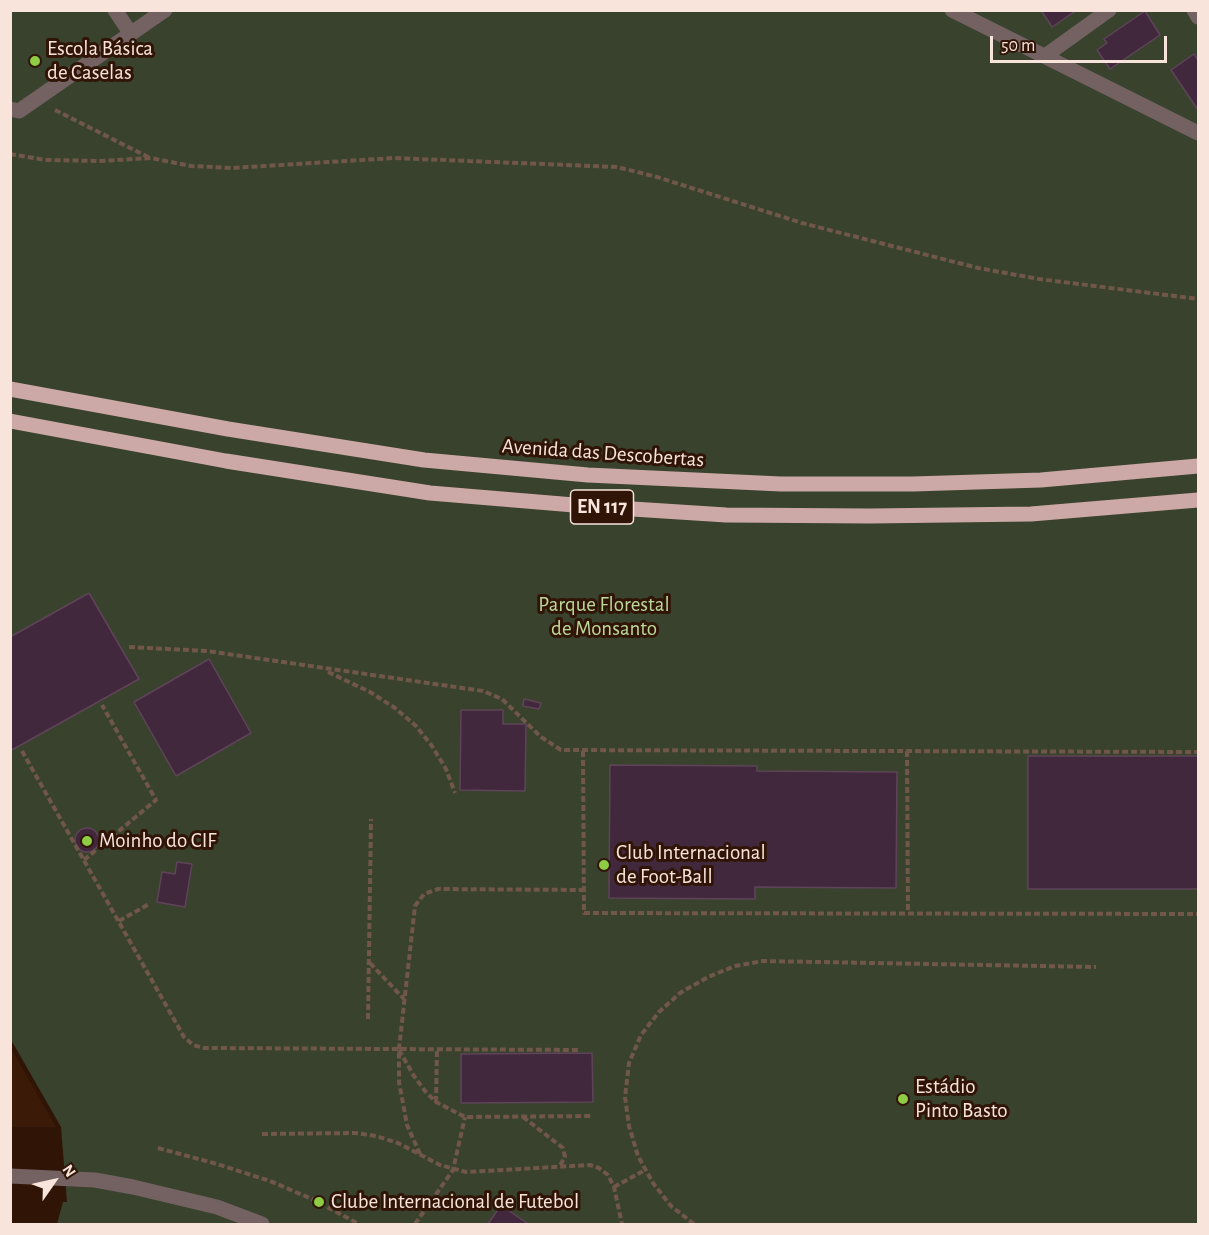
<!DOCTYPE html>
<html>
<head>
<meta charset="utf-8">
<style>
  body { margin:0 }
  #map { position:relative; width:1209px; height:1235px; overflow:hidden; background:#301507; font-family:"Alegreya Sans",sans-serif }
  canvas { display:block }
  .frame { position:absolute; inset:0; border:12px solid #f8e4db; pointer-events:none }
  .north { position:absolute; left:24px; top:1151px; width:60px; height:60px; -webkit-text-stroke:4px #301507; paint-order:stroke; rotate:56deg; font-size:16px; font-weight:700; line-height:24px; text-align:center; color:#f8e4db }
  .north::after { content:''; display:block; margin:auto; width:21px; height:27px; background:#f8e4db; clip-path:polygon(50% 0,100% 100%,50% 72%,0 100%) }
  .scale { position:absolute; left:990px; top:36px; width:177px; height:27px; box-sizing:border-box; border:3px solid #f8e4db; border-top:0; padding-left:8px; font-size:18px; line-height:21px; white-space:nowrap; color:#f8e4db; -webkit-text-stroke:4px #301507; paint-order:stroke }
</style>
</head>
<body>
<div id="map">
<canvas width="1209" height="1235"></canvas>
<div class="frame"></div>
<div class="north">N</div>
<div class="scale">50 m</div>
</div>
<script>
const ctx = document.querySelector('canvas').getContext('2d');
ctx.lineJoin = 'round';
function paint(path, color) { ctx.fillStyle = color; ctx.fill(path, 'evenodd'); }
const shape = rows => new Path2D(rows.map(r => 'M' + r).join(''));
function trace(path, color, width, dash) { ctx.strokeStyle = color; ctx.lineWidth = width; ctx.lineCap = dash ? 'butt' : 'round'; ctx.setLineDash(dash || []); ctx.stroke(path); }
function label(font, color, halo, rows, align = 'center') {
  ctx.font = font + ' "Alegreya Sans",sans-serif'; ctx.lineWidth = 6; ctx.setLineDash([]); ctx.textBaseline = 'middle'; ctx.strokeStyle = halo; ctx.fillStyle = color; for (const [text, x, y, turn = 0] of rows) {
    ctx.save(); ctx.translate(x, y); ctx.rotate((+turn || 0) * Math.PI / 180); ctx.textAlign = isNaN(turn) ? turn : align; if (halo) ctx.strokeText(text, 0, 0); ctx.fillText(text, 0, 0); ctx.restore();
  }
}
const built = shape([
  [10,1048,11,1048,56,1127,11,1127]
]);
const green = shape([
  [10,11,1198,11,1198,1224,57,1224,63,1202,67,1202,61,1127,10,1038]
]);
const building = shape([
  [1041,10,1077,10,1052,27,1041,10],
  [1145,11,1160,35,1110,69,1097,50,1107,43,1104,39,1145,11],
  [1194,54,1198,60,1198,110,1171,70,1194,54],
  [89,593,139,679,10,751,10,637,89,593],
  [209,659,251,733,176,776,134,702,209,659],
  [524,699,541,703,539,709,523,706,524,699],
  [461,710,503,710,503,724,526,724,525,791,460,790,461,710],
  [1028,756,1198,756,1198,889,1028,889,1028,756],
  [610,765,757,766,757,771,897,772,896,888,755,887,755,899,609,898,610,765],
  '75 840a12 12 0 1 1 24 0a12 12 0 1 1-24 0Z',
  [177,862,192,864,185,907,157,902,162,872,175,874,177,862],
  [592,1053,593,1102,461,1103,461,1054,592,1053],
  [501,1205,528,1224,488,1224,501,1205]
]);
const path = shape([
  [55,110,150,158],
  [10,154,45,160,101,161,151,158,191,166,232,168,394,158,617,167,657,177,802,223,978,268,1039,279,1198,299],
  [129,647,207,651,483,691,502,699,541,737,561,750,1198,752],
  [328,672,370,692,395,708,416,726,432,746,446,769,455,793],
  [22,751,184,1037,193,1045,204,1048,579,1050],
  [583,751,584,913,1198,914],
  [907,751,908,913],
  [84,860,156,800,102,705],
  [119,921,149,904],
  [370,963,404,999],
  [368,1019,371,819],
  [399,1050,414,1076,425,1091,436,1102,465,1117,591,1116],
  [436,1102,437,1049],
  [523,1117,563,1148,565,1157,559,1167],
  [262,1134,356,1133,376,1136,398,1143,440,1165,466,1172,590,1165,599,1168,608,1175,614,1187,622,1224],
  [158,1148,217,1164,270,1181,312,1199,359,1224],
  [420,1154,407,1125,399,1082,399,1049,415,906,424,894,438,889,584,890],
  [614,1187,645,1170],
  [415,1224,453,1170,465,1117],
  [694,1224,671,1206,653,1183,638,1156,629,1126,625,1097,629,1063,641,1035,659,1012,680,993,708,977,735,966,763,961,1096,967]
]);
const minor = shape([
  [115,10,131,34],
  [952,10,1198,133],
  [1194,10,1198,17],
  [1045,56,1109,10],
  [10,109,19,111,165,10],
  [10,1176,95,1180,133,1187,217,1207,262,1224]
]);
const primary = shape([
  [10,389,228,429,424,460,588,475,781,484,913,484,1041,480,1198,466],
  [10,421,226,461,430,493,586,506,726,515,870,516,1031,514,1198,500]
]);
const markers = [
  [35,61,6,"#8ecd43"],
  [87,841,6,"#8ecd43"],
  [604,865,6,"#8ecd43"],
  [903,1099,6,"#8ecd43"],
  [319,1202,6,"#8ecd43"]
];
const shields = [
  [602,507,63]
];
const shieldNames = [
  ["EN 117",602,507]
];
const poiNames = [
  ["Escola Básica",47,49],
  ["de Caselas",47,73],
  ["Moinho do CIF",99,841],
  ["Club Internacional",616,853],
  ["de Foot-Ball",616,877],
  ["Estádio",915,1087],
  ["Pinto Basto",915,1111],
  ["Clube Internacional de Futebol",331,1202]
];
const streetNames = [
  ["Avenida das Descobertas",603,453,4]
];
const parkNames = [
  ["Parque Florestal",604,605],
  ["de Monsanto",604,629]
];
paint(built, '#3b1a07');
paint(green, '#39422d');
paint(building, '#42283c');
trace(building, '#5f4459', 1.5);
trace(path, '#70574a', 4, [6, 3]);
trace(minor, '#736261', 15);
trace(primary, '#cca8a6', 15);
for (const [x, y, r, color] of markers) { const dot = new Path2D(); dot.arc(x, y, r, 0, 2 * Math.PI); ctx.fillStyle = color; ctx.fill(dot); trace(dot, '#301507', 2); }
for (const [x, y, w] of shields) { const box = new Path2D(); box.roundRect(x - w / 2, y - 17, w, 34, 4.5); ctx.fillStyle = '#301507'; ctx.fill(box); trace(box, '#f8e4db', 1.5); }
label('bold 20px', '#f8e4db', null, shieldNames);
label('21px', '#f8e4db', '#301507', poiNames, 'left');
label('21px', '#f8e4db', '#301507', streetNames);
label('21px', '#bcd899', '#301507', parkNames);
</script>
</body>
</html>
